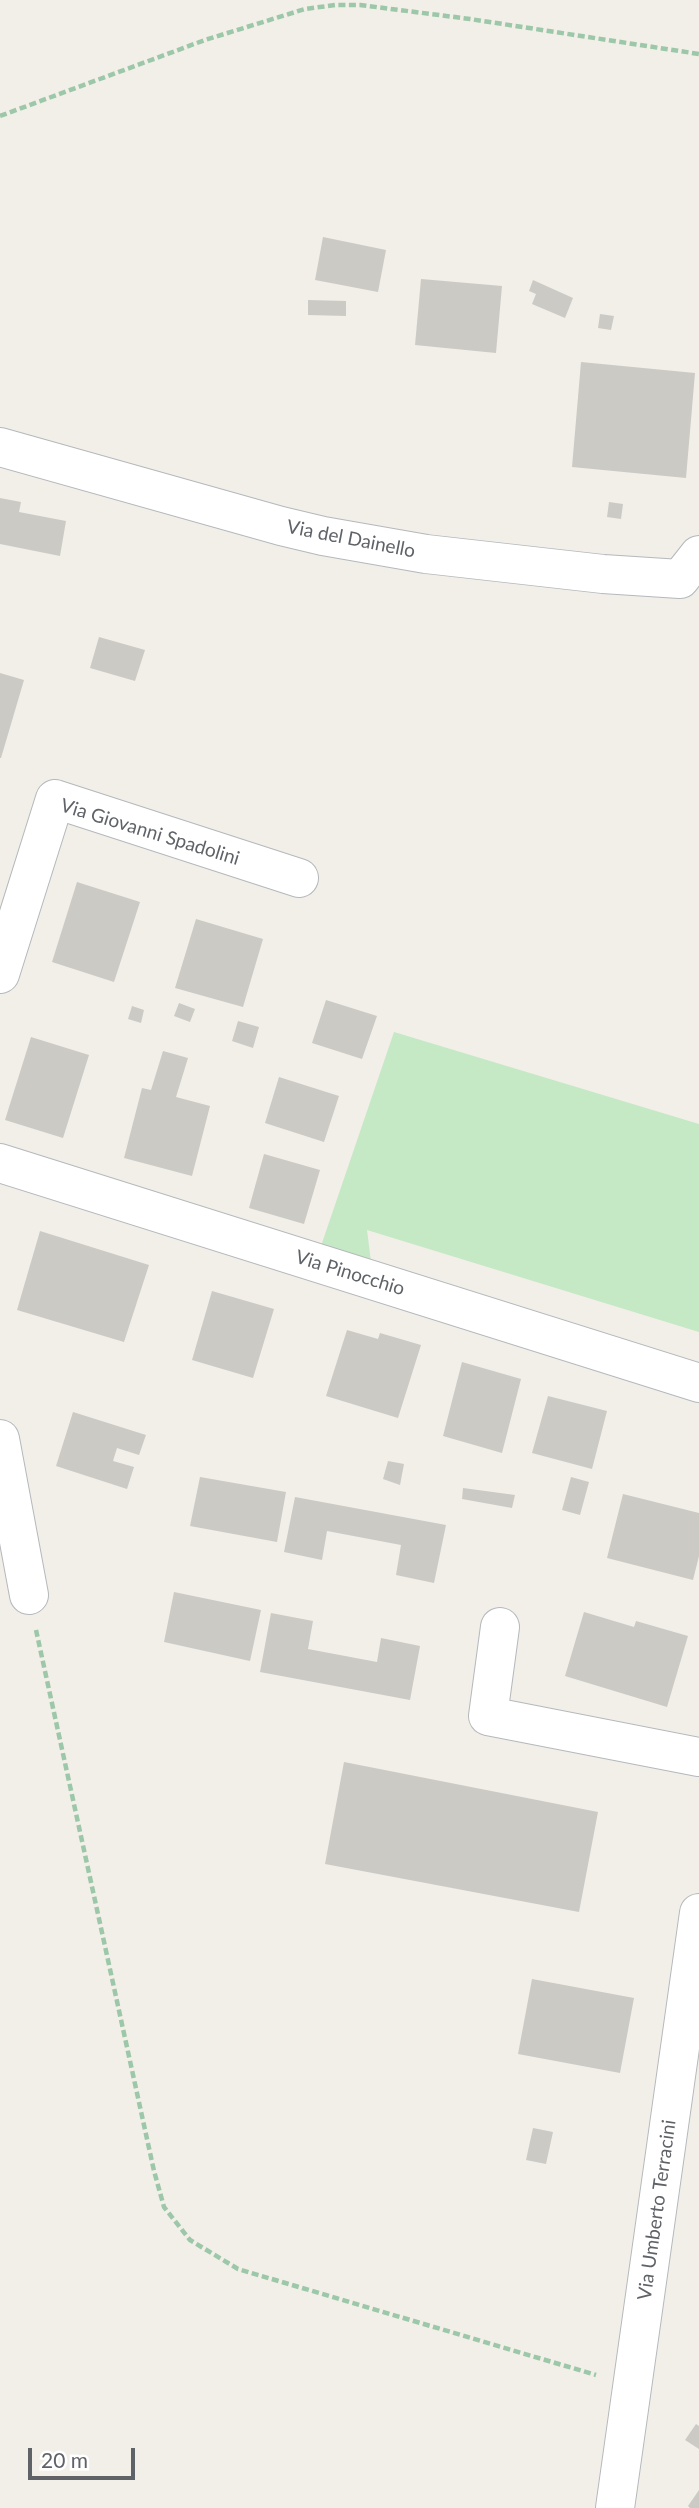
<!DOCTYPE html>
<html>
<head>
<meta charset="utf-8">
<style>
  body { margin:0 }
  #map { position:relative; width:699px; height:2508px; overflow:hidden; background:#f1efe8; font-family:Lato,sans-serif }
  canvas { display:block }
  .scale { position:absolute; left:28px; top:2448px; width:107px; height:32px; box-sizing:border-box; border:4px solid #5f6368; border-top:0; padding-left:9px; font-size:21px; line-height:24px; white-space:nowrap; color:#5f6368; -webkit-text-stroke:5px #fff; paint-order:stroke }
</style>
</head>
<body>
<div id="map">
<canvas width="699" height="2508"></canvas>
<div class="scale">20 m</div>
</div>
<script>
const ctx = document.querySelector('canvas').getContext('2d');
ctx.lineJoin = 'round';
function paint(path, color) { ctx.fillStyle = color; ctx.fill(path, 'evenodd'); }
const shape = rows => new Path2D(rows.map(r => 'M' + r).join(''));
function trace(path, color, width, dash) { ctx.strokeStyle = color; ctx.lineWidth = width; ctx.lineCap = dash ? 'butt' : 'round'; ctx.setLineDash(dash || []); ctx.stroke(path); }
function label(font, color, halo, rows, align = 'center') {
  ctx.font = font + ' Lato,sans-serif'; ctx.lineWidth = 5; ctx.setLineDash([]); ctx.textBaseline = 'middle'; ctx.strokeStyle = halo; ctx.fillStyle = color; for (const [text, x, y, turn = 0] of rows) {
    ctx.save(); ctx.translate(x, y); ctx.rotate((+turn || 0) * Math.PI / 180); ctx.textAlign = isNaN(turn) ? turn : align; if (halo) ctx.strokeText(text, 0, 0); ctx.fillText(text, 0, 0); ctx.restore();
  }
}
const green = shape([
  [394,1032,699,1124,699,1332,367,1230,371,1262,321,1246]
]);
const building = shape([
  [323,237,386,250,378,292,315,280],
  [421,279,502,286,496,353,415,345],
  [533,280,573,298,565,318,532,304,536,294,529,291],
  [308,300,346,301,346,316,308,315],
  [600,314,614,316,611,330,598,328],
  [581,362,695,373,686,478,572,467],
  [0,498,21,502,19,512,66,521,60,556,0,544],
  [609,502,623,504,621,519,607,517],
  [99,637,145,650,135,681,90,668],
  [0,673,24,680,1,758,0,758],
  [77,882,140,902,114,982,52,962],
  [196,919,263,939,243,1007,175,988],
  [326,1000,377,1016,362,1059,312,1043],
  [179,1003,195,1009,190,1022,174,1016],
  [132,1006,144,1010,141,1023,128,1019],
  [238,1021,259,1027,253,1048,232,1041],
  [31,1037,89,1055,63,1138,5,1120],
  [163,1051,188,1058,176,1097,210,1106,192,1176,124,1158,142,1088,151,1090],
  [279,1077,339,1096,324,1142,265,1123],
  [264,1154,320,1170,304,1224,249,1208],
  [40,1231,149,1265,124,1342,17,1310],
  [212,1291,274,1309,253,1378,192,1360],
  [347,1330,378,1339,380,1333,421,1345,398,1418,326,1396],
  [462,1362,521,1379,502,1453,443,1436],
  [548,1396,607,1411,592,1469,532,1453],
  [73,1412,146,1435,139,1455,117,1448,113,1461,134,1467,127,1489,56,1466],
  [388,1461,404,1464,400,1485,383,1479],
  [200,1477,286,1492,277,1542,190,1526],
  [571,1477,589,1482,580,1515,562,1510],
  [463,1488,515,1495,512,1508,462,1499],
  [623,1494,699,1513,699,1556,693,1580,607,1558],
  [295,1497,446,1525,434,1583,396,1575,401,1545,327,1531,322,1560,284,1552],
  [174,1592,261,1610,250,1661,164,1642],
  [584,1612,634,1627,636,1621,688,1636,667,1707,565,1676],
  [271,1613,313,1621,308,1649,377,1662,381,1638,420,1646,410,1700,260,1672],
  [344,1762,598,1812,579,1912,325,1864],
  [532,1979,634,1998,620,2073,518,2054],
  [533,2128,553,2132,546,2164,526,2160],
  [696,2424,699,2426,699,2449,685,2440],
  [699,2490,699,2508,690,2508,688,2506]
]);
const path = shape([
  [0,116,205,40,305,9,335,5,360,5,470,19,699,54],
  [36,1630,154,2171,164,2207,190,2240,238,2269,596,2375]
]);
const minor = shape([
  [0,447,281,526,323,536,426,554,603,574,680,579,699,555],
  [0,974,55,799,299,878],
  [0,1163,699,1383],
  [0,1439,29,1595],
  [500,1627,488,1716,699,1757],
  [615,2508,699,1913]
]);
const streetNames = [
  ["Via del Dainello",351,539,11],
  ["Via Giovanni Spadolini",150,832,17],
  ["Via Pinocchio",350,1273,17],
  ["Via Umberto Terracini",657,2210,-82]
];
paint(green, '#c5e8c5');
paint(building, '#cccac5');
trace(minor, '#b5b8bc', 40);
trace(path, '#9cc7a9', 4.5, [7, 3.5]);
trace(minor, '#fff', 38);
label('19px', '#5f6368', '#fff', streetNames);
</script>
</body>
</html>
